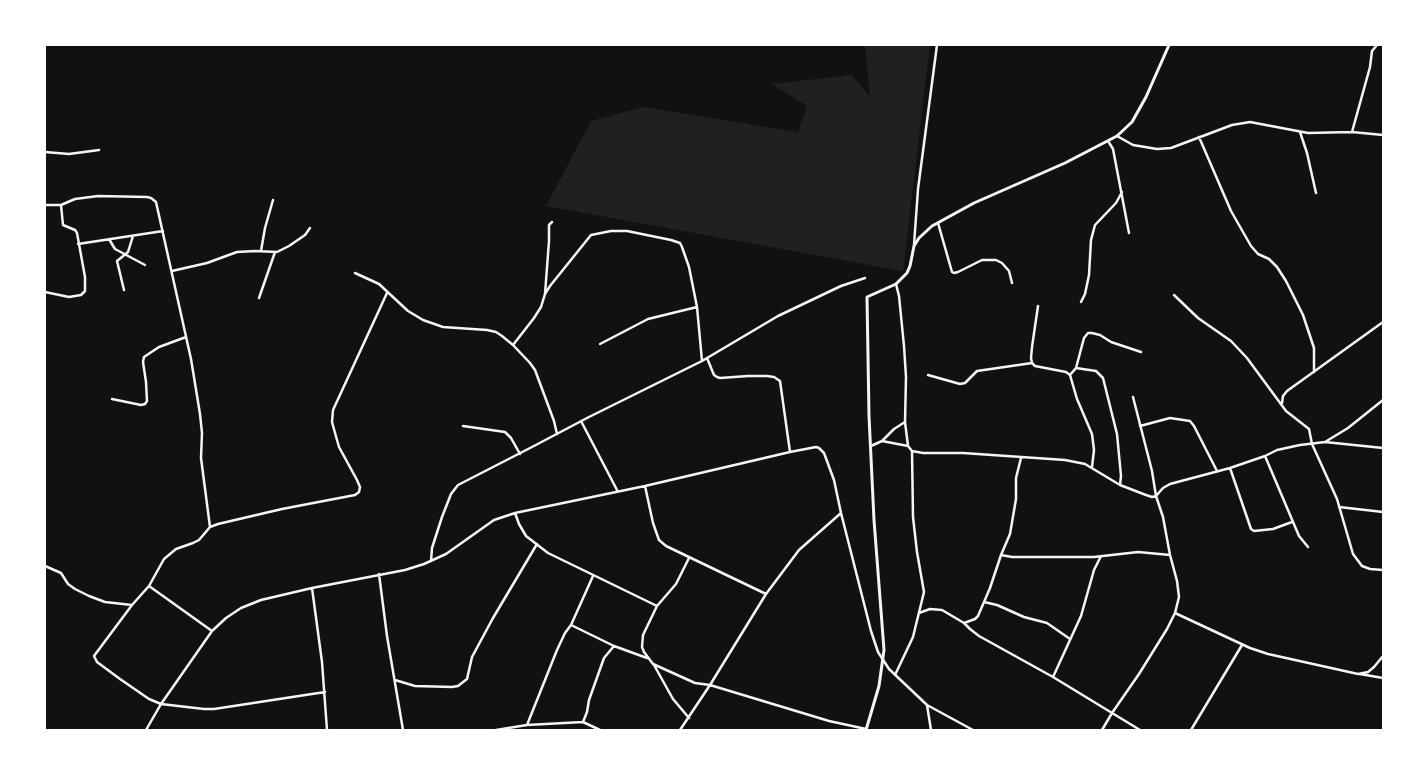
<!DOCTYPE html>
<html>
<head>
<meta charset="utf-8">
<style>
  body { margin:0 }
  #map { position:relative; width:1428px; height:775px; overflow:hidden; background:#111; font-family:Ubuntu,sans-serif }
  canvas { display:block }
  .frame { position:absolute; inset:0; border:46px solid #fff; pointer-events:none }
</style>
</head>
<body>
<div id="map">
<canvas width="1428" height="775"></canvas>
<div class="frame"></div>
</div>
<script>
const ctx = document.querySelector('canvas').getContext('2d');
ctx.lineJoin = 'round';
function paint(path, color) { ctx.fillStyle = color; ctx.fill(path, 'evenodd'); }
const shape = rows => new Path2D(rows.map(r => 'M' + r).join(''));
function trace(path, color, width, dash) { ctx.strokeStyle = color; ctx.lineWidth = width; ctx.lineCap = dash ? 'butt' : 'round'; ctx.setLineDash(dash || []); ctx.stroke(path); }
const green = shape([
  [865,45,930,45,903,271,546,206,591,121,643,107,798,132,807,106,772,84,851,75,870,96]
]);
const minor = shape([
  [1300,132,1307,153,1316,193],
  [1352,132,1370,67,1372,51,1377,45],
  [1117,136,1133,145,1157,149,1171,148,1232,125,1250,122,1308,133,1352,132,1383,135],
  [1199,137,1231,211,1251,246,1258,254,1269,259,1277,267,1286,281,1303,315,1314,348,1314,372],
  [1108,141,1113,149,1129,233],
  [45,152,69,154,99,150],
  [45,205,61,205],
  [938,223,952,272,954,273,958,272,982,260,996,260,1002,263,1009,271,1012,283],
  [109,239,115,249,145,265],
  [78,244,163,231],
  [914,245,918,189,937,45],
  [261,251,265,228,273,200],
  [172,271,207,263,237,252,255,251,277,252,289,246,305,235,310,228],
  [355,273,379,284,408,311,423,320,443,327,487,330,496,332,502,336,513,345,530,363,535,370,554,421,557,434],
  [896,284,899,296,904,346,906,377,905,422,908,446,912,451,923,453,963,453,1065,460,1085,464,1120,485,1146,495,1152,497,1156,496,1163,488,1170,484,1230,468,1265,456,1277,450,1300,445,1325,442,1348,428,1383,400],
  [124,290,117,261,128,252,133,236],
  [45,292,69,297,81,295,85,291,85,277,77,233,75,230,63,225,61,205,75,199,98,196,147,197,151,198,156,202,191,359,200,414,202,433,201,458,210,527],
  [545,294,549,241,549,225,552,222],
  [1174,295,1198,318,1231,341,1247,358,1286,411,1309,429,1312,444,1337,499,1353,554,1362,566,1370,569,1383,570],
  [259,298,275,252],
  [1081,302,1085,294,1089,275,1091,240,1095,225,1116,203,1122,192],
  [1038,306,1032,347,1031,358,1032,363,1035,366,1066,372,1070,375,1077,399,1092,434,1094,450,1092,467],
  [600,344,648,319,697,307],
  [513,345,534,318,541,307,545,294,550,286,591,235,611,231,627,231,671,240,680,243,682,247,689,267,697,307,702,361],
  [707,358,714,375,717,377,720,378,748,376,767,376,774,377,780,381,790,452],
  [1076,368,1084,338,1088,333,1092,333,1100,335,1111,342,1141,352],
  [928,375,960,384,965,383,977,371,1032,363],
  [1070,375,1076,368,1096,371,1103,378,1117,434,1121,476,1120,485],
  [112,399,141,405,145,404,147,401,146,382,143,362,144,357,159,347,186,337],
  [1282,403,1283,396,1287,391,1383,322],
  [581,421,617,490],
  [463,426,505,432,511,438,520,454],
  [1140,426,1170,418,1190,421,1194,426,1217,471],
  [882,441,894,429,905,422],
  [1325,442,1383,448],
  [871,446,882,441,908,446],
  [1265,456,1299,536,1308,547],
  [1230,468,1251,529,1254,531,1273,529,1292,522],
  [645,486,653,523,659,540,666,546,766,594],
  [1339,507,1383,512],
  [515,513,519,524,526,536,548,553,657,606],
  [1001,555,1012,557,1094,557,1138,552,1170,555],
  [689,558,676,584,657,606,643,635,642,647,644,652,653,664,695,683,710,685,829,721,866,729],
  [431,561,432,548,442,517,451,494,458,485,532,447,589,417,702,361,778,316,841,286,865,278],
  [45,566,61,573,68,584,75,589,89,596,105,602,132,605],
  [379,574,387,636,403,730],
  [149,586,212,631],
  [312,588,322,662,327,730],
  [984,602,997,605,1024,617,1047,623,1070,639],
  [919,613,930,609,942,610,964,623,970,629,979,636,1053,677,1140,730],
  [1175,613,1250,648,1268,654,1358,674,1368,672,1374,667,1383,656],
  [964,623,975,619,978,616,990,588,1001,555,1010,534,1016,499,1016,478,1021,458],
  [571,625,614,646,647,658],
  [654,665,673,699,689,718],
  [1360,674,1383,678],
  [895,675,913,637,924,592,917,552,913,517,912,451],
  [1053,677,1081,616,1094,570,1101,556],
  [395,680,415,686,452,687,458,686,467,679,472,657,493,618,537,544],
  [325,692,214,709,204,709,161,704,149,699,120,679,97,662,94,656,132,605,149,586,164,559,176,549,193,543,199,540,210,527,218,524,282,509,355,495,359,492,360,487,357,480,339,447,337,440,332,422,333,410,387,293],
  [927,705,931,730],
  [583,722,587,712,589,700,604,658,614,646],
  [527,725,557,650,565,633,571,625,593,576],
  [146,730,161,704,212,631,226,618,241,608,261,600,312,588,405,570,424,564,446,554,494,520,515,513,645,486,790,452,816,447,819,448,824,453,834,480,841,513,871,631,878,652,889,669,927,705,973,730],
  [496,730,527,725,583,722,600,730],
  [680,730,710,685,766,594,799,550,841,513],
  [1102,730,1112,713,1139,674,1167,629,1175,613,1179,597,1177,581,1170,555,1163,517,1156,496,1152,471,1133,397],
  [1191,730,1242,645]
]);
const tertiary = shape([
  [866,730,879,686,884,650,874,520,869,416,867,297,896,284,907,273,910,266,914,246,919,238,932,226,974,203,1065,163,1117,136,1132,122,1146,97,1169,45]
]);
paint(green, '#202020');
trace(minor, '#f5f5f5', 2.5);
trace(tertiary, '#f5f5f5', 3);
</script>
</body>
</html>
